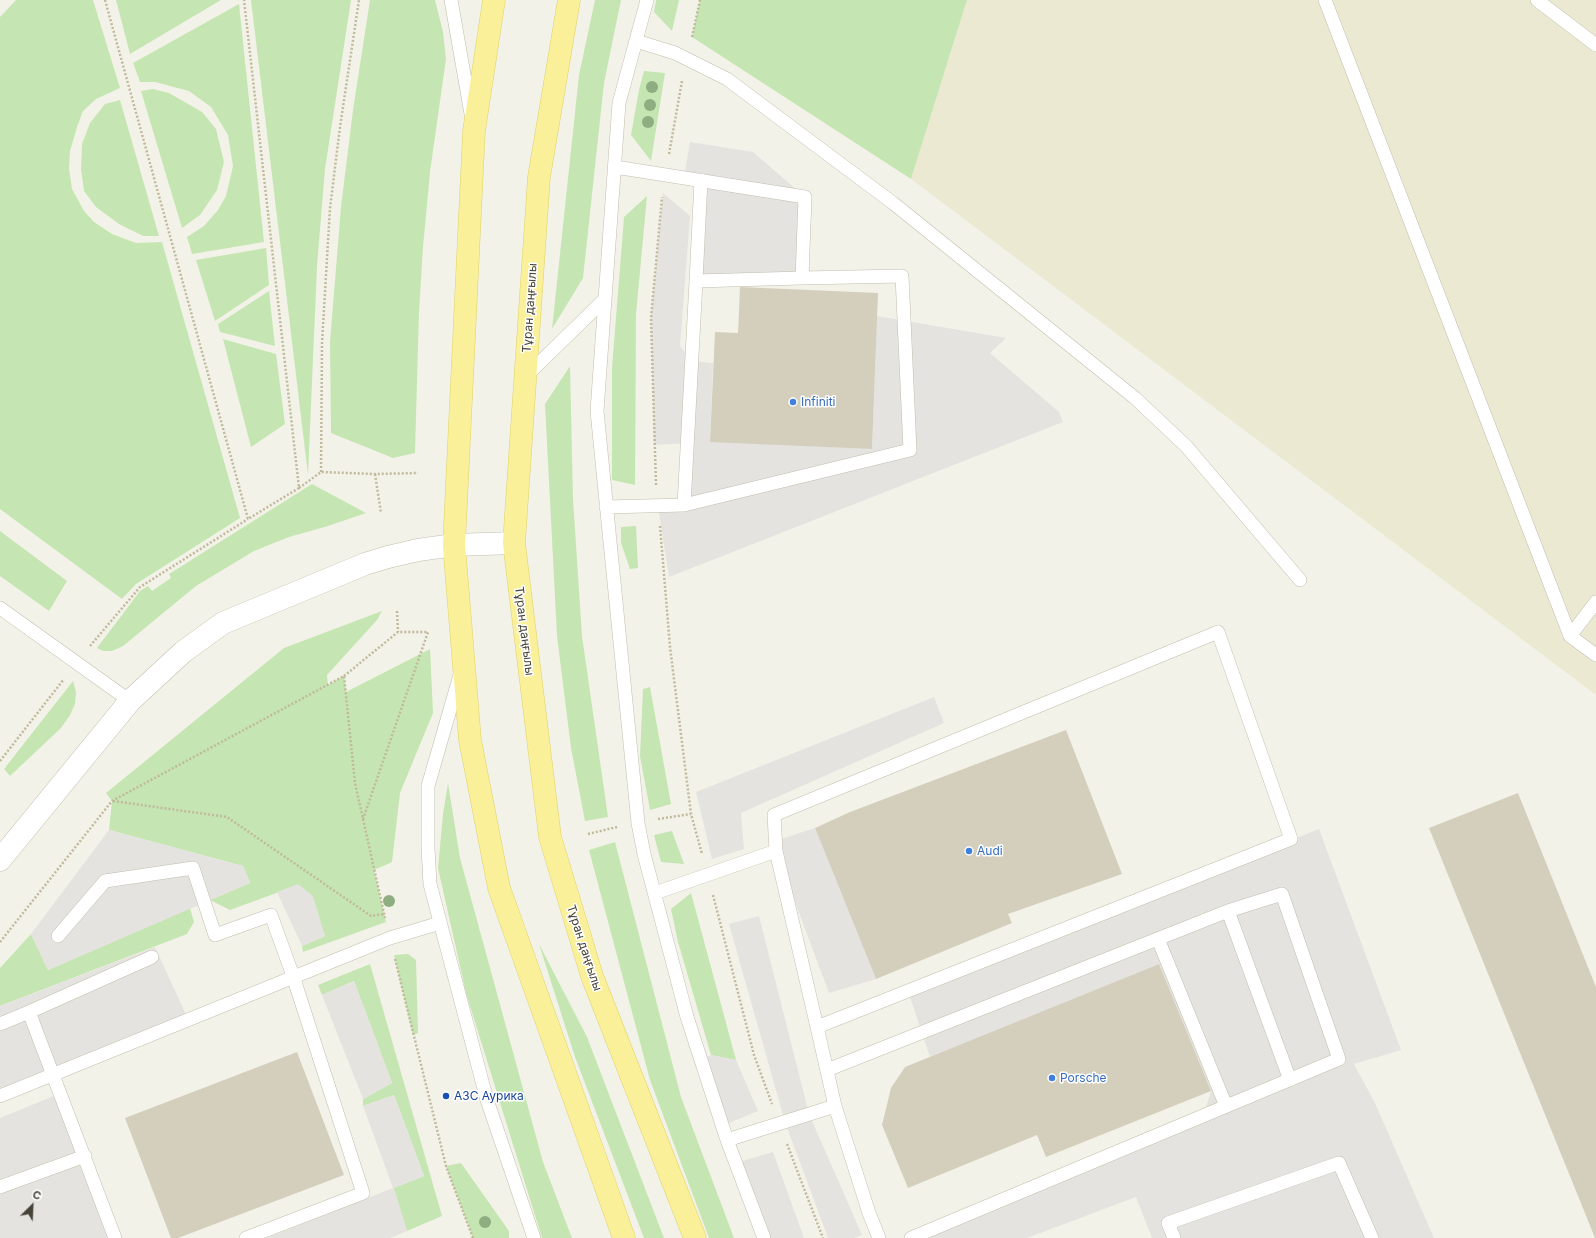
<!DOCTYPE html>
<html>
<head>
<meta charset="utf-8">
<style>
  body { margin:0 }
  #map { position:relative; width:1596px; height:1238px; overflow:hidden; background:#f3f2e8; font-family:Inter,sans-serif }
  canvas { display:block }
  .north { position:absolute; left:12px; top:1186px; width:40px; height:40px; -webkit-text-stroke:3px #fff; paint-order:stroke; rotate:24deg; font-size:11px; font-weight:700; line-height:16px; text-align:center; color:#464337 }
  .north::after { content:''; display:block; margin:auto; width:14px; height:18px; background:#464337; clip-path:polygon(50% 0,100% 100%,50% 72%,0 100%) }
</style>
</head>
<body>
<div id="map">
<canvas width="1596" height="1238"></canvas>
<div class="north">С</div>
</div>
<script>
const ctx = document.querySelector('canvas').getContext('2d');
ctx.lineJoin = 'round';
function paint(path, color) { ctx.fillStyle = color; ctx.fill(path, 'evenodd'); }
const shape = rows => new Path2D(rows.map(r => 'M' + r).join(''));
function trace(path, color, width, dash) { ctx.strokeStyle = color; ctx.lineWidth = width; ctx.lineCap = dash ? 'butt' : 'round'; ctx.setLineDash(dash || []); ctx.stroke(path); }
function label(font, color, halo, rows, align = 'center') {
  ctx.font = font + ' Inter,sans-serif'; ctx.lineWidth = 3; ctx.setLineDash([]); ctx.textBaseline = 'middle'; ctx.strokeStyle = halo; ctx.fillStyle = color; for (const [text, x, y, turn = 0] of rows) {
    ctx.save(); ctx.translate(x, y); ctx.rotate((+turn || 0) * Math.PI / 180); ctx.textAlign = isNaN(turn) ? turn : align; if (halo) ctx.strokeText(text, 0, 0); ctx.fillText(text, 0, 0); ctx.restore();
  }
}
const education = shape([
  [967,0,1596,0,1596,695,911,179]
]);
const green = shape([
  [16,0,93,0,120,88,96,99,83,111,77,127,70,151,69,168,72,189,84,211,94,222,112,234,136,243,162,242,240,518,136,584,122,599,0,509,0,17],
  [116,0,221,0,130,54],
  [251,0,351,0,325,169,317,266,308,475],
  [370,0,435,0,443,32,446,59,430,172,423,247,419,312,415,453,393,458,331,433,330,342,341,207,353,110],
  [595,0,621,0,604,83,583,278,552,329,579,75],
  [656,0,679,0,672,31,654,12],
  [700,0,967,0,911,179,692,37],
  [239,4,264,242,192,254,187,237,204,226,218,210,226,196,233,166,228,135,211,107,189,91,155,82,140,82,133,63],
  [644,71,665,73,651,161,631,135,639,90],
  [153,89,169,93,202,112,216,129,224,162,217,190,200,215,182,228,141,91],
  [120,100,159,236,143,236,119,224,96,207,84,191,81,169,82,144,90,123,105,104],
  [647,196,636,314,635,485,612,480,612,368,624,217],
  [266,248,269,285,215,321,196,260],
  [269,291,275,346,220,332,218,324],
  [223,339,276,354,285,424,251,447],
  [570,366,573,499,582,636,608,817,585,821,571,748,557,636,545,404],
  [312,484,366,513,328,526,289,537,254,551,196,586,123,646,112,651,103,651,97,648,140,591,148,586,152,591,171,578,169,574],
  [636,526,638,568,630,569,621,543,621,527],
  [0,531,67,581,49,611,0,576],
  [382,611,377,620,327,675,328,685,344,676,346,692,430,649,433,713,400,793,392,862,374,870,386,922,303,952,302,946,325,936,298,885,230,910,210,900,250,883,243,866,109,830,112,801,106,793,284,648],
  [73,681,76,692,75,704,70,715,61,728,10,776,4,769],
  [650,687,671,804,650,810,640,756,643,689],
  [448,783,460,858,543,1162,572,1238,542,1238,466,993,438,868,443,814],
  [672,831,684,864,661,862,654,835],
  [615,842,681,1097,734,1238,709,1238,650,1080,589,850],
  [691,893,736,1060,711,1055,678,942,671,909],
  [190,908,194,922,187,934,0,1006,0,968,31,934,48,970],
  [539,944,587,1037,664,1238,644,1238,575,1057],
  [408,954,416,960,418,1033,413,1035,394,955],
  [370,964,442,1216,407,1231,393,1188,424,1176,394,1095,363,1106,363,1099,392,1083,354,981,322,995,318,985],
  [461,1163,509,1231,509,1238,473,1238,446,1166]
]);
const parking = shape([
  [690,142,753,152,805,197,802,278,696,281,701,181,684,178],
  [663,193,690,216,680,346,691,361,713,363,710,441,872,449,877,316,1006,338,990,353,1059,412,1063,422,669,577,658,506,681,505,691,443,654,445,651,318],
  [934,697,944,723,741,813,744,849,712,859,696,792],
  [815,828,876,979,829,993,776,851,775,841],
  [1319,829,1401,1050,1354,1064,1375,1103,1434,1238,1152,1238,1136,1197,1027,1238,911,1238,1205,1110,1211,1091,1159,964,930,1057,908,991],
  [109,830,243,866,250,883,48,970,31,934],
  [298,884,313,896,325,936,302,946,277,892],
  [759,916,809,1114,862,1235,854,1238,828,1238,785,1122,729,924],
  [155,947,188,1019,0,1096,0,1006],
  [354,981,392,1083,363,1099,322,995],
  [711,1055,736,1060,758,1111,722,1126,701,1060],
  [61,1093,115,1238,0,1238,0,1118],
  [394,1095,424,1176,394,1188,407,1231,390,1238,267,1238,393,1188,363,1106],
  [773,1152,804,1238,764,1238,736,1163]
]);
const building = shape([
  [740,287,878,293,872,449,710,442,715,332,738,333],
  [1066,730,1122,874,1008,914,1012,923,876,979,815,828,850,812],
  [1518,793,1596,987,1596,1238,1595,1238,1429,828],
  [1159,964,1211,1091,1046,1157,1037,1135,908,1188,882,1125,891,1088,905,1067],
  [297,1052,344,1175,178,1238,171,1238,125,1118]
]);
const path = shape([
  [105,0,248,519,299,488,244,0],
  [692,37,700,0],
  [669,154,682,81],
  [321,472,322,343,330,208,340,127,359,0],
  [375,474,381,513],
  [656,485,651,318,662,197],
  [299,488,321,472,375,474,418,473],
  [660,526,670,647,691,814,702,854],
  [397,611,398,632],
  [90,646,140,587,248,519],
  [344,676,398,632,428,632,363,819],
  [0,761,64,679],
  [113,801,227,817,371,916,384,914],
  [658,819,691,814],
  [588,834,617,827],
  [713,895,754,1055,772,1104],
  [0,942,112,801,344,676,355,783,385,918],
  [395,959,446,1166,473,1238],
  [787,1144,823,1238]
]);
const lane = shape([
  [451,0,471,114],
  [647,0,619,103,597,411,638,823,644,854,687,1017,727,1140,764,1238],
  [1325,0,1570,636,1596,655],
  [1537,0,1596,45],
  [636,41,675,53,727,79,893,203,1135,398,1186,446,1300,580],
  [615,167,805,197,802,278,696,281,684,505,910,450,902,276,802,278],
  [696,281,701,180],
  [525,377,605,299],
  [606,507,684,505],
  [0,608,130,701],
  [1218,632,1291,839,817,1027,776,851,774,815,1218,632],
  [1570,636,1596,602],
  [460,675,428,786,428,848,430,884,487,1100,534,1238],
  [655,893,776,851],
  [58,936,105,881,193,868,215,935,271,915,293,976,363,1193,246,1238],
  [1158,939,1226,1106],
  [0,1024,29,1012],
  [817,1027,835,1106,869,1213,879,1238],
  [827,1070,1228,911,1290,1080],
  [0,1096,390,938,440,923],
  [727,1140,835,1106],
  [0,1187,85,1156],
  [115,1238,29,1012,152,957],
  [911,1238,1339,1059,1282,894,1228,911],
  [1174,1238,1168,1223,1339,1163,1372,1238]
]);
const street = shape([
  [0,860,130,701,183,652,223,623,365,564,388,557,418,550,454,545,514,543]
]);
const primary = shape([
  [494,0,474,131,454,545,470,740,499,888,624,1238],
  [569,0,539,177,514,543,550,837,592,976,695,1238]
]);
const trees = [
  [652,87],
  [650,105],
  [648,122],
  [389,901],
  [485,1222]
];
const markers = [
  [793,402,4,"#3f7fe0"],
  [969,851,4,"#3f7fe0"],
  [1052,1078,4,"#3f7fe0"],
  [446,1096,4,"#1a4fb4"]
];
const streetNames = [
  ["Тұран даңғылы",530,308,-86],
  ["Тұран даңғылы",524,631,83],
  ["Тұран даңғылы",584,948,72]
];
const shopNames = [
  ["Infiniti",801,402],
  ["Audi",977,851],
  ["Porsche",1060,1078]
];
const transitNames = [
  ["АЗС Аурика",454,1096]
];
paint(education, '#ece9d2');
paint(green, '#c5e6b2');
paint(parking, '#e4e3df');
paint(building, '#d4cfbd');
trace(lane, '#c1bead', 14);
trace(street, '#c1bead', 23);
trace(primary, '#dfd169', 23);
trace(path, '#c0b99c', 2.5, [2, 2]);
trace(lane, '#fff', 13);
trace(street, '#fff', 22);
trace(primary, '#faf099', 22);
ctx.fillStyle = '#8eae81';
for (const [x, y] of trees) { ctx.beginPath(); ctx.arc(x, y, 6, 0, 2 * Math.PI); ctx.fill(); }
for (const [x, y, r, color] of markers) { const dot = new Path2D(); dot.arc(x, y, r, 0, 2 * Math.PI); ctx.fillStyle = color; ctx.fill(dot); trace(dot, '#fff', 1.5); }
label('12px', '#464337', '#fff', streetNames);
label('12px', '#366cbe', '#fff', shopNames, 'left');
label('12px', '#164399', '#fff', transitNames, 'left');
</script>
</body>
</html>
